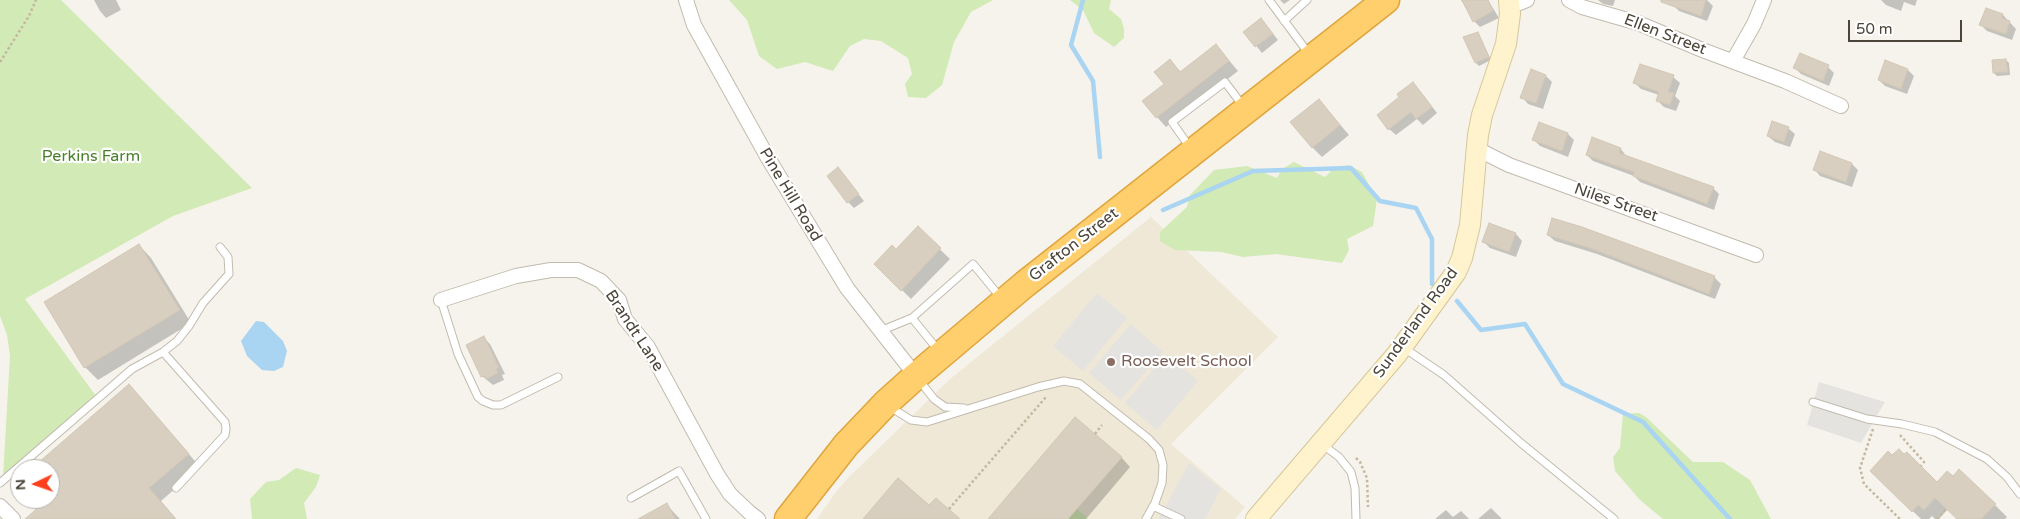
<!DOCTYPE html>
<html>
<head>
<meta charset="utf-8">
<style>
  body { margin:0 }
  #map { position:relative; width:2020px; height:519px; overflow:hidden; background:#f6f3ec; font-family:"Varela Round",sans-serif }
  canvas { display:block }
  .north { position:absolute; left:10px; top:459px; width:50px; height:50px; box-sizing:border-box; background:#fff; border:1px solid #b7b4b0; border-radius:50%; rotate:267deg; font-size:14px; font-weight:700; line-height:20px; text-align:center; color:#4b4439 }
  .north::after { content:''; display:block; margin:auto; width:18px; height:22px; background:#fc3f1d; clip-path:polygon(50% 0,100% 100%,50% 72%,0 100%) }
  .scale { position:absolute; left:1848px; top:20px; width:114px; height:22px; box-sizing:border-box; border:2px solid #4b4439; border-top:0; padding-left:6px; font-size:15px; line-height:18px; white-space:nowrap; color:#4b4439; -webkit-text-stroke:4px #fff; paint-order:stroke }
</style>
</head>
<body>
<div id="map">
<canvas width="2020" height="519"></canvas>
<div class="north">N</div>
<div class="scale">50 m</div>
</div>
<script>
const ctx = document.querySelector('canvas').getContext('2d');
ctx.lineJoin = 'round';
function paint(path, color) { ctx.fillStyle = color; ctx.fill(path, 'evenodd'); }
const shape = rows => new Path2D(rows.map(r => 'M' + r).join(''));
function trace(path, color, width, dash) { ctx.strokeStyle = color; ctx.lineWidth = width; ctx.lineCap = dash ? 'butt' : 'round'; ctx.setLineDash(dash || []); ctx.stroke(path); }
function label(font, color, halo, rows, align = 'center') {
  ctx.font = font + ' "Varela Round",sans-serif'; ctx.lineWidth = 4.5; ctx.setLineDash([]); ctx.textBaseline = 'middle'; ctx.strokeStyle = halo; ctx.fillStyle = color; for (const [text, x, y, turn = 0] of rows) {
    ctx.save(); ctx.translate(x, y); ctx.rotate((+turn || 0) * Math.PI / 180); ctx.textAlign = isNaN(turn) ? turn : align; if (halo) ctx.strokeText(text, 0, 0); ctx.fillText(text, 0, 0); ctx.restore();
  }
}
const education = shape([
  [1151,217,1278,337,1171,444,1245,507,1235,519,817,519,836,492,848,478,950,379]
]);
const green = shape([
  [0,0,61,0,252,188,173,216,25,299,96,396,3,478,10,355,7,335,0,316],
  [729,0,993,0,971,12,954,42,942,85,926,98,908,97,905,84,912,74,908,58,881,41,864,39,850,46,833,71,805,62,777,69,759,56,747,20],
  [1070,0,1111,0,1109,9,1121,19,1124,29,1124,38,1114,47,1094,33,1083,10],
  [1294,162,1325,177,1334,168,1348,165,1362,172,1377,199,1373,226,1347,239,1349,250,1342,263,1276,254,1243,257,1221,252,1175,250,1160,241,1160,232,1187,207,1190,195,1214,170,1247,166,1277,178,1282,169],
  [1639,413,1646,417,1693,462,1723,462,1750,480,1771,519,1663,519,1640,500,1615,471,1613,457,1620,448,1623,414],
  [296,468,320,475,316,487,304,503,307,519,252,519,250,499,266,482,279,480],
  [1077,509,1088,519,1068,519]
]);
const parking = shape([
  [1097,293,1127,318,1083,371,1053,346],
  [1131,324,1163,352,1121,400,1089,373],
  [1166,354,1198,381,1157,430,1125,403],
  [1819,382,1885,402,1861,443,1807,425],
  [1189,463,1221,489,1205,519,1159,519]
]);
const water = shape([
  [256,321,264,322,283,341,287,351,283,367,274,371,262,370,247,356,241,341]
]);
const shadow = shape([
  [94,0,116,0,121,10,106,18,100,11],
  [1280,0,1290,0,1284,4],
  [1461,0,1488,0,1499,18,1480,27,1474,21],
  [1598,0,1615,0,1613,6,1603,4],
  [1674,0,1707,0,1713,6,1707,21,1679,11,1673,5],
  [1881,0,1917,0,1915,6,1904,2,1901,11,1886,5],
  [2003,15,2016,29,2012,40,1987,31,1981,25],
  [1267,26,1278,40,1262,53,1245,32],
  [1478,33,1491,60,1479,66,1476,63],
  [1216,45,1238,71,1166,127,1157,117,1170,61,1181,72],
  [2006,60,2009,63,2010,75,1997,76,1994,73],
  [1886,62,1908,70,1914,76,1907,94,1885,86,1879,80],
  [1828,67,1834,73,1829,86,1801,74,1795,68],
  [1531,71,1546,76,1552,82,1543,109,1528,104,1522,97],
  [1673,77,1680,83,1675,96,1680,101,1676,111,1664,107,1657,100,1659,95,1641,89,1635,83],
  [1419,90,1437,113,1423,125,1417,119,1396,135,1389,129],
  [1319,100,1349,135,1322,157,1312,147],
  [1540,124,1568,134,1574,140,1568,157,1540,146,1534,140],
  [1788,128,1795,134,1790,147,1775,142,1768,136],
  [1621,149,1626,156,1713,188,1719,194,1714,210,1640,182,1634,176,1593,161,1587,155],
  [1852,164,1858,170,1852,187,1820,176,1814,169],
  [838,169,864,201,854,208,848,202],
  [1490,225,1516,234,1522,241,1516,257,1490,248,1483,241],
  [918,228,950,259,911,299,876,264,897,251],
  [1548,235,1714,277,1721,284,1715,299,1597,254,1555,241],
  [139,245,151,258,191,323,98,380,85,367],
  [484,338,490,344,505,374,502,375,504,380,493,385,482,376],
  [141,398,200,467,161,501,176,519,37,519,59,491,50,481,50,469,40,469],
  [1121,457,1130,467,1086,519,990,519],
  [1871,471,1937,483,1953,478,1980,490,2007,517,2005,519,1958,519,1948,509,1939,519,1935,519,1932,516,1929,519,1921,519],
  [666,504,680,519,640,519],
  [1491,508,1502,519,1478,519],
  [1446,510,1453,517,1461,511,1469,519,1435,519]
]);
const stream = shape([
  [1083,0,1071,45,1093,81,1100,157],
  [1163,210,1253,171,1351,168,1380,201,1416,208,1432,239,1432,284],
  [1457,301,1481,330,1525,324,1563,384,1643,422,1730,519]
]);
const building = shape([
  [1462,0,1488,0,1493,11,1473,22,1462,0],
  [1661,0,1706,0,1701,16,1661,2,1661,0],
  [1986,8,2003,14,2002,18,2010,21,2006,34,1979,25,1986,8],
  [1261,18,1273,34,1255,47,1243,32,1261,18],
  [1478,32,1489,57,1475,63,1463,37,1478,32],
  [1216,44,1229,61,1156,118,1142,101,1164,84,1154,72,1170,59,1180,72,1216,44],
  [1800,53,1829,65,1823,81,1793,68,1800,53],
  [2006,59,2008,72,1993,73,1992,60,2006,59],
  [1885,60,1908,69,1901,89,1878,80,1885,60],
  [1640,64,1674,75,1668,92,1674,93,1670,105,1656,101,1659,92,1633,83,1640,64],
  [1531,69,1546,75,1536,103,1520,98,1531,69],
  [1413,82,1432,107,1416,119,1411,112,1388,130,1377,115,1399,97,1397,94,1413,82],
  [1319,99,1340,125,1312,148,1290,122,1319,99],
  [1772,121,1789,127,1784,142,1767,136,1772,121],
  [1539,122,1568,133,1562,151,1532,140,1539,122],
  [1592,137,1621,148,1619,153,1714,187,1707,204,1633,176,1634,172,1586,155,1592,137],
  [1820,151,1852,163,1846,182,1813,170,1820,151],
  [838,167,859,194,847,203,827,176,838,167],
  [1552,218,1582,227,1715,276,1709,294,1590,248,1547,235,1552,218],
  [1489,223,1516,233,1509,252,1482,242,1489,223],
  [918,226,941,248,901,291,874,264,892,245,896,249,918,226],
  [139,244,180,310,84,368,44,302,139,244],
  [484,336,499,368,496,369,498,373,486,379,484,376,481,377,466,345,484,336],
  [129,384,189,454,149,488,176,519,25,519,57,491,50,483,50,469,31,469,129,384],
  [1075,417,1122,457,1068,519,988,519,1075,417],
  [1899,449,1904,454,1907,452,1937,482,1947,471,1953,476,1959,469,1996,504,1981,519,1957,519,1935,498,1924,510,1918,505,1912,512,1870,471,1888,451,1892,455,1899,449],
  [898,478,929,505,936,498,960,519,863,519,898,478],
  [667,503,675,519,638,519,667,503]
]);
const path = shape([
  [0,62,29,16,36,0],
  [1873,429,1860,468,1864,484,1900,519],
  [1095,434,1102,425],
  [1900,435,1924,462,1921,466],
  [1356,458,1360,462,1367,478,1368,507],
  [949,509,1046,397],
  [1937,519,1946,509]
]);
const lane = shape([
  [1269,0,1309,54],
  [1284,21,1307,0],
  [1191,149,1172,122,1225,82,1243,106],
  [441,300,458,354,478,397,483,401,493,405,501,405,558,377],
  [880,331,912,318],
  [1404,348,1444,375,1521,443,1614,519],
  [938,350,912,318,973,264,1001,298],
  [163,352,225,422,226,429,225,435,176,488],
  [919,380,934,399,945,407,964,408],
  [1813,402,1867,419,1902,424,1935,432,1987,459,2007,477,2020,494],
  [890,407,911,420,927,422,1038,387,1064,381,1080,384,1149,439,1159,450,1163,465,1162,483,1155,503,1146,519],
  [1323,445,1339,457,1351,472,1355,488,1356,519],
  [0,483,132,369,163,352,177,341,189,326,203,303,229,274,228,257,220,247],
  [631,498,679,471,706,519],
  [1153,506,1181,519]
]);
const street = shape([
  [686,0,694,25,768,158,847,288,916,376],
  [1569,0,1582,7,1638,23,1705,51,1785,81,1841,106],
  [1509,7,1527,0],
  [1733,61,1754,24,1764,0],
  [1477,149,1509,165,1756,255],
  [441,300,516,276,551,270,578,270,601,281,619,300,625,319,648,347,717,474,730,494,750,513,758,519],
  [0,506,13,519]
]);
const secondary = shape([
  [1256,519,1397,354,1456,272,1462,258,1470,225,1478,135,1482,115,1506,44,1510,14,1509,0]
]);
const highway = shape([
  [788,519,846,445,886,403,916,376,1025,284,1386,0]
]);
const markers = [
  [1111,362,5,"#8d6e63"]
];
const streetNames = [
  ["Ellen Street",1665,35,21],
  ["Pine Hill Road",790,195,59],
  ["Niles Street",1616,203,19],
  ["Grafton Street",1074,245,-38],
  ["Sunderland Road",1416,323,-54],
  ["Brandt Lane",634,331,57]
];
const parkNames = [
  ["Perkins Farm",91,157]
];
const educationNames = [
  ["Roosevelt School",1121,362]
];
paint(education, '#efe8d6');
paint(green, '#d2eab5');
paint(parking, '#e5e3e0');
paint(water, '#a9d4f2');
paint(shadow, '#0003');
trace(stream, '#a9d4f2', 4.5);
paint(building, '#d8cfc1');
trace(building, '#d3c7b4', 1);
trace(lane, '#c2bbae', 9);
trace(street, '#c2bbae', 16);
trace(secondary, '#d6c79b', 22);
trace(highway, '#e0a43c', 29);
trace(path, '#c4b79f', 2.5, [2.5, 2.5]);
trace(lane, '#fff', 7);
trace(street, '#fff', 14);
trace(secondary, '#fff3cd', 20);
trace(highway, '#ffcf6e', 26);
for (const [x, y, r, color] of markers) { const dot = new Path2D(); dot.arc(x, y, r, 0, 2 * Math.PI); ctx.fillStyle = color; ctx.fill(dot); trace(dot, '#fff', 2); }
label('16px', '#4b4439', '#fff', streetNames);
label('16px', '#4a7f2a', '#fff', parkNames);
label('16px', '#785e54', '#fff', educationNames, 'left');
</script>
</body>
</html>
